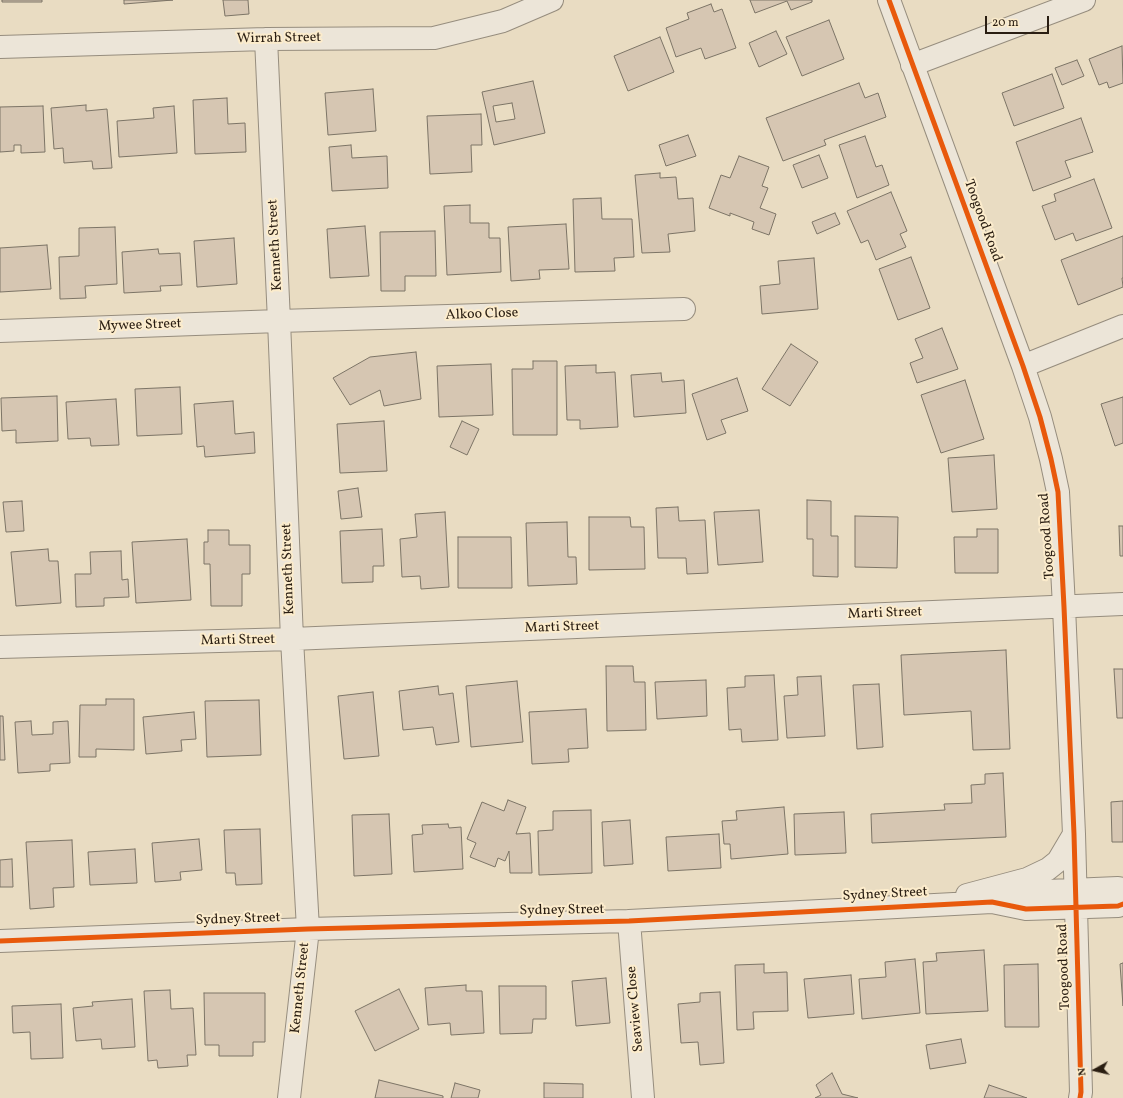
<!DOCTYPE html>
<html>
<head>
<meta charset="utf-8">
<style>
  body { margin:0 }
  #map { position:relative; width:1123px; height:1098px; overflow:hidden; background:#e9dcc2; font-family:Vollkorn,serif }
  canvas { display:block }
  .north { position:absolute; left:1075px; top:1050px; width:40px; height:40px; -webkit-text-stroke:3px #fceccc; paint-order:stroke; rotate:262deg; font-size:11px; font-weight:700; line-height:16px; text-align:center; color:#2a1e12 }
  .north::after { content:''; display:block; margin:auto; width:14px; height:18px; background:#2a1e12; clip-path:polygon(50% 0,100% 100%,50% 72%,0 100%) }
  .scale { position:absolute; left:985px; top:16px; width:64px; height:18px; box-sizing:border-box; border:2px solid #2a1e12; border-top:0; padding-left:5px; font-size:12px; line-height:14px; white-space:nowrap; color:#2a1e12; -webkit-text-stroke:3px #fceccc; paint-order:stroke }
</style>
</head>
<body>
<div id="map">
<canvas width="1123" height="1098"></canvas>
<div class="north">N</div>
<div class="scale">20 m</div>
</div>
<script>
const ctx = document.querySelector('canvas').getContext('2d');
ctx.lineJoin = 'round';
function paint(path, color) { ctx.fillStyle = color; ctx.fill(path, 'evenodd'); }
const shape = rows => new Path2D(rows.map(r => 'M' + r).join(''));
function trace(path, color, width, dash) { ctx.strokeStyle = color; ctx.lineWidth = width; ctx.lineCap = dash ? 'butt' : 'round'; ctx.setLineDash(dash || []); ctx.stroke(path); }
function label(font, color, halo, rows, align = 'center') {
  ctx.font = font + ' Vollkorn,serif'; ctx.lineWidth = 4; ctx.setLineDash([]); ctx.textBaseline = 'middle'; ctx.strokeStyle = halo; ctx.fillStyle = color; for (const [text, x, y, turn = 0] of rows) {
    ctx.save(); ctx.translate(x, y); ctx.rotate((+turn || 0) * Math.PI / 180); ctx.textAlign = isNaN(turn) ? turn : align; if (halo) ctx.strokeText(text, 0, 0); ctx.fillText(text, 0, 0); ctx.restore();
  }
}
const building = shape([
  [2,0,42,0,42,2,2,2,2,0],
  [124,0,173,0,124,4,124,0],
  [223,0,248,0,249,14,225,16,223,0],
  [750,0,812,0,812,2,791,10,787,1,755,13,750,0],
  [711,4,714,12,722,9,736,48,705,59,701,48,676,57,666,28,689,19,687,13,711,4],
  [829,20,844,59,802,76,786,37,829,20],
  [776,31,787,54,759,67,749,43,776,31],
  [660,37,674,72,628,91,614,56,660,37],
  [1122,46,1123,83,1109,88,1107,82,1099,85,1089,59,1122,46],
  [1077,60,1084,76,1062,85,1055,68,1077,60],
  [1052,74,1064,108,1014,126,1002,93,1052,74],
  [533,81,545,133,494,145,482,92,533,81],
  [512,103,515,119,496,122,493,106,512,103],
  [859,83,865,98,878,93,886,117,824,140,826,145,783,161,766,118,859,83],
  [373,89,376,131,328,135,325,93,373,89],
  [227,98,228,124,245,123,246,152,195,154,193,100,227,98],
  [86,105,86,111,107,109,112,168,93,169,92,161,64,163,63,148,54,149,51,108,86,105],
  [43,106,45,152,21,153,21,145,14,145,14,151,0,152,0,107,43,106],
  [174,106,177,153,119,157,117,121,154,118,153,108,174,106],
  [481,114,482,145,471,145,472,172,430,174,427,116,481,114],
  [1081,118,1093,152,1065,161,1071,177,1033,191,1016,142,1081,118],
  [688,135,696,156,666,166,659,145,688,135],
  [865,136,876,167,882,165,889,185,857,198,839,145,865,136],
  [351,145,352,158,387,156,388,188,332,191,329,147,351,145],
  [819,155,828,178,802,188,793,165,819,155],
  [739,156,769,167,762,186,768,188,760,208,776,214,769,235,752,229,754,222,730,213,730,216,709,208,721,175,730,178,739,156],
  [660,173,660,178,676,177,678,199,693,198,695,231,668,234,670,252,642,253,635,175,660,173],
  [1094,179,1112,228,1076,241,1073,233,1055,240,1042,206,1056,201,1054,194,1094,179],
  [891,192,907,231,900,234,906,247,876,260,868,240,861,243,847,211,891,192],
  [601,198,602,219,632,219,634,257,614,258,615,271,575,272,573,199,601,198],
  [470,205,470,223,489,223,489,238,500,238,501,272,447,275,444,206,470,205],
  [835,213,840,224,817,234,812,222,835,213],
  [566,224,569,269,539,270,540,279,511,281,508,227,566,224],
  [365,226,369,276,330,278,327,229,365,226],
  [115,227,117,284,85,286,86,298,60,299,59,257,79,256,79,228,115,227],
  [435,231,436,276,405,276,405,291,381,291,380,232,435,231],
  [1123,236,1123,278,1122,278,1123,287,1078,305,1061,260,1123,236],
  [234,238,237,284,197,287,194,241,234,238],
  [47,245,51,289,0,292,0,248,47,245],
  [158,249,159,254,180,253,182,285,160,286,161,291,124,293,122,252,158,249],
  [911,257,930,308,898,320,879,269,911,257],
  [814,258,818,309,762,314,760,286,780,284,778,261,814,258],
  [942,328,958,369,917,383,910,363,923,358,915,339,942,328],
  [791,344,818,362,790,406,762,389,791,344],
  [416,352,421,399,384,406,380,390,350,405,333,378,370,357,416,352],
  [533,361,557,361,557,435,513,435,512,369,533,369,533,361],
  [491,364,493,415,439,417,437,366,491,364],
  [596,365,596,373,615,372,618,427,580,429,580,420,567,420,565,366,596,365],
  [661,373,662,382,684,380,686,413,634,417,631,375,661,373],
  [737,378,748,411,721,420,726,433,707,440,692,394,737,378],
  [965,380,984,439,941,453,921,395,965,380],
  [180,387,182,434,137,436,135,389,180,387],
  [57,396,58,441,16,443,16,430,2,431,1,398,57,396],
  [1123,397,1123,443,1115,446,1101,404,1123,397],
  [116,399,119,445,91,446,90,438,68,439,66,402,116,399],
  [233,401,235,434,254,432,255,453,205,457,204,446,197,447,194,404,233,401],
  [384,421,387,471,340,473,337,424,384,421],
  [462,421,479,429,467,455,450,447,462,421],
  [994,455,997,509,952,512,948,458,994,455],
  [358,488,362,517,341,519,338,491,358,488],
  [807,500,831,501,831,536,838,536,838,577,813,576,813,539,807,539,807,500],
  [22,501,24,531,6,532,3,502,22,501],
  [678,507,679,521,705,520,708,573,687,574,686,558,658,558,656,508,678,507],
  [759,510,763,562,718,565,714,512,759,510],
  [445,512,449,587,421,589,420,576,402,577,400,539,417,537,415,514,445,512],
  [855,516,898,517,897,568,855,567,855,516],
  [589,517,630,517,631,527,644,527,645,569,589,570,589,517],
  [567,522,568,557,576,557,577,584,528,586,526,523,567,522],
  [1119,526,1123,526,1123,556,1120,556,1119,526],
  [382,529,384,566,373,566,373,582,342,583,340,531,382,529],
  [977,529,998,529,998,573,955,573,954,537,977,537,977,529],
  [208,530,229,530,229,545,250,545,250,574,242,574,242,606,211,606,210,564,204,564,204,542,208,542,208,530],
  [458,537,511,537,512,588,458,588,458,537],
  [187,539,191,600,136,603,132,542,187,539],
  [48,549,49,561,58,561,61,603,16,606,11,552,48,549],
  [121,551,122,580,128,579,129,597,104,598,104,606,76,607,75,574,91,574,90,552,121,551],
  [1006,650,1010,749,973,750,971,711,904,715,901,655,1006,650],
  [606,666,633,666,634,682,645,682,646,730,607,731,606,666],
  [1114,669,1123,669,1123,718,1117,718,1114,669],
  [774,675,778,740,742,742,741,729,729,730,727,688,745,687,745,676,774,675],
  [821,676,825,736,787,738,784,696,798,695,797,677,821,676],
  [706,680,707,716,657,719,655,682,706,680],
  [517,681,523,742,471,747,466,686,517,681],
  [879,684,883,747,857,749,853,685,879,684],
  [438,686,439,695,453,693,459,742,436,745,433,727,403,730,399,691,438,686],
  [373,692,379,756,344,759,338,696,373,692],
  [106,699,134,699,134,750,96,749,96,757,79,757,80,705,106,705,106,699],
  [259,700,261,755,207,757,205,701,259,700],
  [586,709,588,748,568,749,569,762,532,764,529,712,586,709],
  [194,712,196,739,181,740,182,751,146,754,143,717,194,712],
  [0,716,3,716,5,760,0,760,0,716],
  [31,721,32,735,53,734,53,722,68,721,70,763,50,764,50,771,18,773,15,722,31,721],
  [1003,773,1006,837,872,843,871,814,945,810,944,804,972,803,971,785,985,784,985,774,1003,773],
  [508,800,526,807,516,834,530,833,532,873,510,873,509,851,505,861,498,858,495,867,470,857,476,843,467,839,482,802,504,811,508,800],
  [1123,801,1123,842,1112,842,1111,802,1123,801],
  [784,807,788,854,731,859,730,844,724,844,722,821,737,820,736,811,784,807],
  [591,810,592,873,539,875,538,831,553,830,553,811,591,810],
  [844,812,846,853,795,855,794,814,844,812],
  [389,814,392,874,354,876,352,815,389,814],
  [630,820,633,864,604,866,602,822,630,820],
  [448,824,449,828,461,827,463,869,414,872,412,835,423,834,422,825,448,824],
  [260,829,262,884,236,885,235,873,226,873,224,830,260,829],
  [719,834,721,868,668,871,666,837,719,834],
  [199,839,202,870,180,872,181,880,155,882,152,843,199,839],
  [72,840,74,887,53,888,54,907,30,909,26,842,72,840],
  [135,849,137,883,90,885,88,852,135,849],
  [12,859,13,887,0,887,0,860,12,859],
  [984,950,988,1011,926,1014,923,962,937,961,936,953,984,950],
  [915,959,920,1013,862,1019,859,979,886,977,885,962,915,959],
  [1123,963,1123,1006,1120,964,1123,963],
  [764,964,764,973,787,972,788,1011,753,1012,754,1029,737,1030,735,965,764,964],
  [1038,964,1039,1027,1005,1027,1004,965,1038,964],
  [851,975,854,1014,808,1018,804,979,851,975],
  [606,978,610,1023,576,1026,572,981,606,978],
  [466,985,466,991,482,991,484,1033,451,1035,450,1023,428,1025,425,988,466,985],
  [499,986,546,986,546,1019,533,1019,532,1033,500,1034,499,986],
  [399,989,419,1029,375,1051,355,1011,399,989],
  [170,990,171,1009,193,1008,196,1055,187,1055,188,1066,158,1068,157,1060,148,1061,144,991,170,990],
  [720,992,724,1063,700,1065,698,1042,681,1043,678,1004,700,1002,700,993,720,992],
  [204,993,265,993,265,1042,253,1042,253,1056,219,1056,219,1045,205,1045,204,993],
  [132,999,135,1047,102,1049,101,1039,76,1041,73,1008,93,1006,92,1002,132,999],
  [61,1004,63,1058,31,1059,30,1032,13,1033,12,1006,61,1004],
  [961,1039,966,1063,930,1069,926,1045,961,1039],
  [832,1073,842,1094,858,1098,815,1098,821,1095,816,1085,832,1073],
  [379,1080,443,1096,443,1098,375,1098,379,1080],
  [455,1083,480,1090,478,1098,451,1098,455,1083],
  [544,1083,583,1084,583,1098,544,1098,544,1083],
  [989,1085,1027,1098,984,1098,989,1085]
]);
const street = shape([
  [889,0,1023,366,1040,417,1051,459,1058,492,1064,607,1074,834,1081,1092,1080,1098],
  [266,39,279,321,292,639,308,929,289,1098],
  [0,47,266,39,434,38,503,21,552,0],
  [912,65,1084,0],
  [0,331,279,321,684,309],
  [1023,366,1123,326],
  [0,647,292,639,1123,604],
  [967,895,1027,879,1048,869,1058,861,1074,834],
  [1008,897,1024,892,1118,888,1123,889],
  [629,921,643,1098],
  [0,941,308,929,629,921,992,902,1026,909,1118,906,1123,904]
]);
const cycleway = shape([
  [889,0,1023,366,1040,417,1051,459,1058,492,1064,607,1074,834,1081,1092,1080,1098],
  [0,941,308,929,629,921,992,902,1026,909,1118,906,1123,904]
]);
const streetNames = [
  ["Wirrah Street",279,39,-1],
  ["Toogood Road",982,221,70],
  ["Kenneth Street",276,245,-93],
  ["Alkoo Close",482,315,-2],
  ["Mywee Street",140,326,-2],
  ["Toogood Road",1048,536,-94],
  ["Kenneth Street",289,569,-92],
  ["Marti Street",885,614,-2],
  ["Marti Street",562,628,-2],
  ["Marti Street",238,641,-1],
  ["Sydney Street",885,895,-3],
  ["Sydney Street",562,911,-1],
  ["Sydney Street",238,920,-2],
  ["Toogood Road",1065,967,-92],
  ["Kenneth Street",301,988,-84],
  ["Seaview Close",636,1009,-95]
];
paint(building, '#d6c6b2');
trace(building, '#7c7466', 1);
trace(street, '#968d7e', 24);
trace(street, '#ece5d8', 22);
trace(cycleway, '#e8590c', 5);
label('14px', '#2a1e12', '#fceccc', streetNames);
</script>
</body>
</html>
